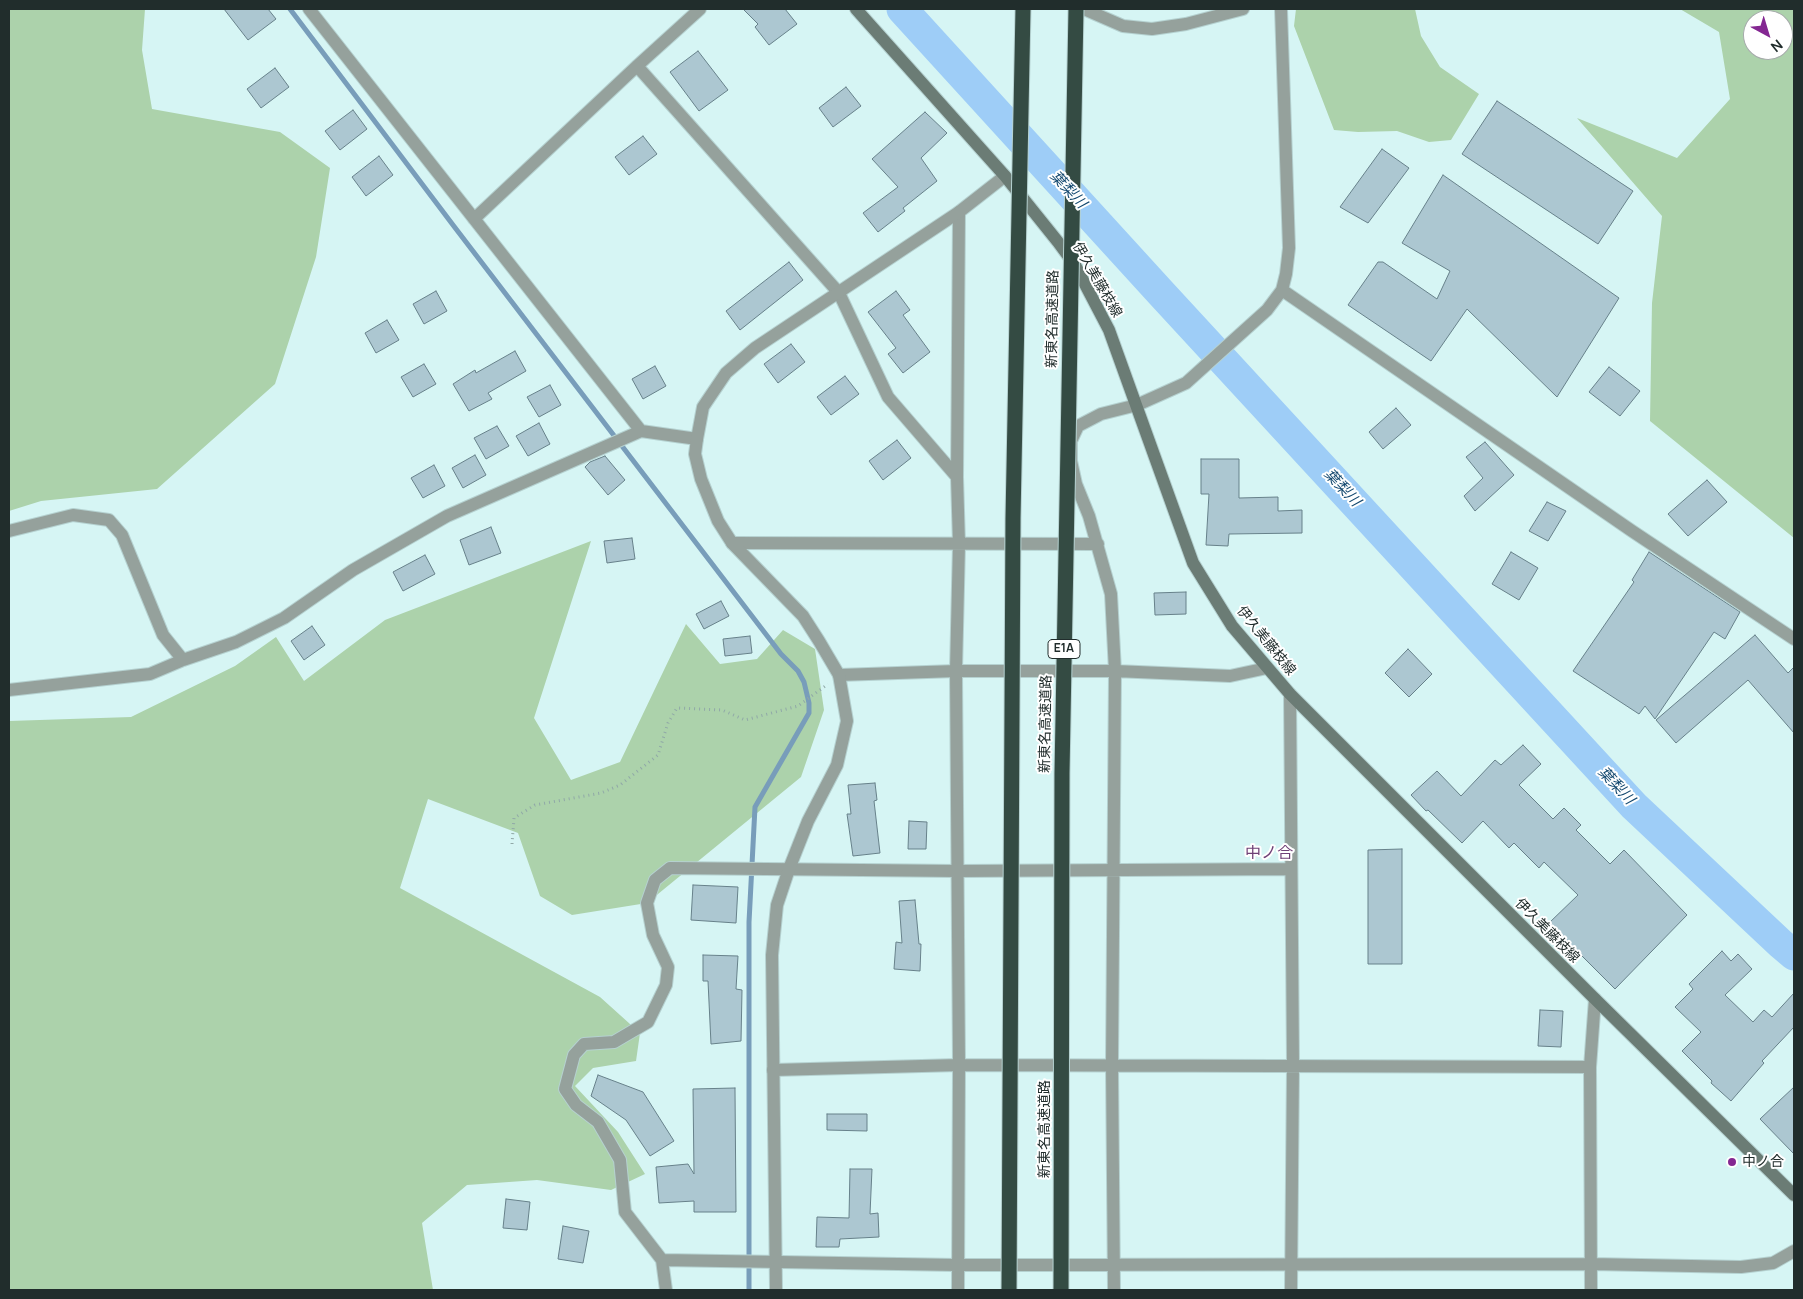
<!DOCTYPE html>
<html>
<head>
<meta charset="utf-8">
<style>
  body { margin:0 }
  #map { position:relative; width:1803px; height:1299px; overflow:hidden; background:#d6f5f4; font-family:Manrope,sans-serif }
  canvas { display:block }
  .frame { position:absolute; inset:0; border:10px solid #212d2c; pointer-events:none }
  .north { position:absolute; left:1743px; top:10px; width:50px; height:50px; box-sizing:border-box; background:#fff; border:1px solid #a6abab; border-radius:50%; rotate:141deg; font-size:14px; font-weight:700; line-height:20px; text-align:center; color:#212d2c }
  .north::after { content:''; display:block; margin:auto; width:18px; height:22px; background:#842792; clip-path:polygon(50% 0,100% 100%,50% 72%,0 100%) }
</style>
</head>
<body>
<div id="map">
<canvas width="1803" height="1299"></canvas>
<div class="frame"></div>
<div class="north">N</div>
</div>
<script>
const ctx = document.querySelector('canvas').getContext('2d');
ctx.lineJoin = 'round';
function paint(path, color) { ctx.fillStyle = color; ctx.fill(path, 'evenodd'); }
const shape = rows => new Path2D(rows.map(r => 'M' + r).join(''));
function trace(path, color, width, dash) { ctx.strokeStyle = color; ctx.lineWidth = width; ctx.lineCap = dash ? 'butt' : 'round'; ctx.setLineDash(dash || []); ctx.stroke(path); }
function label(font, color, halo, rows, align = 'center') {
  ctx.font = font + ' Manrope,"Noto Sans JP",sans-serif'; ctx.lineWidth = 4; ctx.setLineDash([]); ctx.textBaseline = 'middle'; ctx.strokeStyle = halo; ctx.fillStyle = color; for (const [text, x, y, turn = 0] of rows) {
    ctx.save(); ctx.translate(x, y); ctx.rotate((+turn || 0) * Math.PI / 180); ctx.textAlign = isNaN(turn) ? turn : align; if (halo) ctx.strokeText(text, 0, 0); ctx.fillText(text, 0, 0); ctx.restore();
  }
}
const green = shape([
  [9,9,145,9,142,50,152,109,280,132,330,168,316,257,275,384,157,489,41,501,9,511],
  [1296,9,1415,9,1421,36,1440,67,1479,94,1451,140,1429,142,1397,131,1358,132,1334,130,1294,26],
  [1680,9,1794,9,1794,538,1650,421,1652,303,1662,216,1577,118,1677,158,1730,99,1719,32],
  [1753,20,1783,20,1783,50,1753,50],
  [591,541,534,718,571,780,620,762,686,624,720,664,757,659,783,630,815,649,824,710,801,777,647,903,572,915,540,896,518,833,428,799,400,888,600,997,640,1033,636,1061,593,1068,575,1086,618,1132,645,1174,611,1190,537,1180,467,1185,422,1223,433,1290,9,1290,9,721,131,717,235,666,276,637,304,681,385,620]
]);
const stream = shape([
  [290,9,453,225,781,654,798,671,804,682,809,703,809,713,755,807,749,922,749,1290]
]);
const river = shape([
  [902,9,1161,293,1634,806,1781,944,1794,955]
]);
const building = shape([
  [224,9,268,9,276,19,248,40,224,9],
  [743,9,785,9,797,24,769,45,755,27,758,24,743,9],
  [698,51,728,90,699,111,670,72,698,51],
  [275,68,289,87,261,108,247,89,275,68],
  [846,87,861,106,833,127,819,108,846,87],
  [1497,101,1633,191,1598,244,1462,154,1497,101],
  [353,110,367,129,340,150,325,131,353,110],
  [925,112,947,133,921,158,937,181,903,208,905,211,878,232,863,213,898,187,872,159,925,112],
  [643,136,657,154,629,175,615,157,643,136],
  [1382,149,1409,168,1368,223,1340,207,1382,149],
  [379,156,393,175,366,196,352,177,379,156],
  [1443,175,1619,298,1557,397,1467,309,1431,361,1348,305,1378,262,1383,262,1437,299,1450,271,1402,243,1443,175],
  [789,262,803,280,740,330,726,311,789,262],
  [436,291,447,311,424,324,413,304,436,291],
  [896,291,910,310,903,315,930,352,903,373,888,354,896,348,868,312,896,291],
  [387,320,399,340,376,353,365,333,387,320],
  [791,344,805,362,778,383,764,364,791,344],
  [515,351,526,371,488,393,492,399,469,411,453,384,475,370,476,373,515,351],
  [424,364,436,384,413,397,401,377,424,364],
  [655,366,666,386,643,399,632,379,655,366],
  [1609,367,1640,391,1620,416,1589,392,1609,367],
  [845,376,859,394,831,415,817,397,845,376],
  [550,385,561,405,539,417,527,397,550,385],
  [1396,408,1411,425,1383,449,1369,432,1396,408],
  [539,423,550,444,528,456,516,436,539,423],
  [497,426,509,446,486,459,474,438,497,426],
  [897,440,911,458,883,480,869,461,897,440],
  [1485,442,1514,475,1475,511,1464,496,1483,478,1466,457,1485,442],
  [475,455,486,475,463,488,452,468,475,455],
  [605,456,625,480,608,495,585,467,590,462,605,456],
  [1201,459,1239,459,1239,498,1278,497,1278,511,1302,510,1302,533,1229,534,1228,546,1206,545,1209,494,1201,494,1201,459],
  [434,465,445,486,423,498,411,478,434,465],
  [1707,480,1727,502,1688,536,1668,514,1707,480],
  [1547,502,1566,511,1548,541,1529,531,1547,502],
  [491,527,501,553,469,565,460,540,491,527],
  [632,538,635,559,607,563,604,541,632,538],
  [1511,552,1538,568,1519,600,1492,584,1511,552],
  [1649,552,1740,612,1725,639,1714,632,1655,719,1645,706,1639,714,1573,671,1634,582,1632,580,1649,552],
  [425,555,435,574,403,591,393,572,425,555],
  [1186,592,1186,614,1155,615,1154,593,1186,592],
  [721,601,729,616,704,629,696,614,721,601],
  [312,626,325,645,304,660,291,641,312,626],
  [1755,635,1788,673,1794,667,1794,733,1748,680,1676,743,1656,720,1755,635],
  [750,636,752,653,725,656,723,639,750,636],
  [1408,649,1432,674,1409,697,1385,673,1408,649],
  [1523,745,1541,764,1519,785,1553,819,1564,808,1581,825,1576,830,1610,864,1624,850,1687,915,1615,989,1549,923,1578,895,1544,862,1539,868,1514,843,1509,848,1483,821,1462,843,1428,810,1426,811,1411,795,1437,771,1461,796,1495,760,1501,765,1523,745],
  [875,783,877,800,874,801,880,853,853,856,847,814,851,814,848,785,875,783],
  [909,821,927,822,926,849,908,849,909,821],
  [1402,849,1402,964,1368,964,1368,850,1402,849],
  [693,885,738,887,736,923,691,920,693,885],
  [915,900,919,944,921,944,920,971,894,969,896,942,902,943,899,901,915,900],
  [1722,951,1731,961,1738,954,1752,969,1725,995,1753,1022,1764,1010,1772,1017,1794,993,1794,1027,1762,1061,1764,1063,1731,1101,1711,1083,1712,1081,1682,1051,1701,1032,1675,1007,1693,989,1689,984,1722,951],
  [703,955,738,956,736,989,742,990,741,1041,711,1044,708,981,703,981,703,955],
  [1540,1010,1563,1011,1561,1047,1538,1046,1540,1010],
  [598,1075,643,1092,674,1141,650,1156,626,1120,591,1096,598,1075],
  [1794,1087,1794,1154,1760,1119,1794,1087],
  [735,1088,736,1212,694,1212,694,1201,659,1203,656,1167,688,1164,694,1174,693,1089,735,1088],
  [827,1114,867,1114,867,1131,827,1130,827,1114],
  [850,1169,872,1169,870,1214,878,1213,879,1237,840,1239,839,1247,816,1247,817,1217,849,1218,850,1169],
  [506,1199,530,1202,527,1230,503,1228,506,1199],
  [563,1226,589,1231,583,1263,558,1259,563,1226]
]);
const path = shape([
  [512,844,514,818,535,805,601,793,620,785,658,755,668,723,677,708,722,710,745,720,798,706,828,684]
]);
const minor = shape([
  [309,9,641,431],
  [1084,9,1123,26,1152,29,1186,24,1243,9],
  [637,66,839,293,888,397,957,477],
  [474,219,637,66,700,9],
  [1282,290,1632,531,1794,639],
  [9,531,73,515,109,520,122,535,163,635,183,660],
  [732,543,1098,544],
  [839,675,956,671,1115,671,1230,676,1267,668],
  [9,690,150,674,183,660,236,642,284,618,353,570,447,516,641,431,697,439],
  [1290,694,1293,1065,1291,1290],
  [773,1070,959,1065,1590,1067],
  [662,1260,957,1265,1591,1264,1741,1267,1773,1263,1794,1251],
  [666,1290,662,1260,625,1212,620,1160,598,1122,576,1105,565,1089,574,1055,584,1044,614,1042,648,1022,666,985,668,967,653,935,647,903,655,880,670,868,957,871,1290,869],
  [958,1290,959,1065,956,671,959,544,957,477,959,212],
  [1114,1290,1112,1065,1115,671,1111,594,1089,516,1076,484,1071,461,1071,441,1078,426,1101,414,1137,405,1186,383,1267,310,1282,290,1286,274,1289,248,1281,9],
  [1591,1290,1590,1067,1595,999]
]);
const tertiary = shape([
  [776,1290,772,955,777,905,789,869,808,821,837,765,847,721,839,675,819,641,803,616,732,543,718,521,701,479,695,454,697,439,703,407,726,373,755,348,959,212,1005,176]
]);
const secondary = shape([
  [856,9,1005,176,1058,242,1075,265,1109,330,1193,563,1232,626,1290,694,1595,999,1794,1195]
]);
const motorwayBridge = shape([
  [1009,1290,1013,518,1023,9],
  [1061,1290,1062,773,1076,9]
]);
const markers = [
  [1732,1162,5,"#842792"]
];
const shields = [
  [1064,649,32]
];
const shieldNames = [
  ["E1A",1064,649]
];
const streetNames = [
  ["伊久美藤枝線",1097,280,60],
  ["新東名高速道路",1053,319,-89],
  ["伊久美藤枝線",1266,641,51],
  ["新東名高速道路",1046,724,-89],
  ["伊久美藤枝線",1547,931,45],
  ["新東名高速道路",1045,1129,-90]
];
const poiNames = [
  ["中ノ合",1742,1162]
];
const waterNames = [
  ["葉梨川",1068,190,47],
  ["葉梨川",1342,488,47],
  ["葉梨川",1616,786,47]
];
const quarterNames = [
  ["中ノ合",1269,854]
];
paint(green, '#acd2ab');
trace(stream, '#789dba', 5);
trace(river, '#9ecdf7', 31);
paint(building, '#acc7d1');
trace(building, '#67818a', 1);
trace(minor, '#b5d1d0', 14);
trace(tertiary, '#b5d1d0', 14);
trace(secondary, '#b5d1d0', 14);
trace(path, '#90a8a7', 3, [1, 4]);
trace(minor, '#95a19c', 12);
trace(tertiary, '#95a19c', 12);
trace(secondary, '#6b7c75', 12);
trace(motorwayBridge, '#b5d1d0', 17, []);
trace(motorwayBridge, '#344b43', 15);
for (const [x, y, r, color] of markers) { const dot = new Path2D(); dot.arc(x, y, r, 0, 2 * Math.PI); ctx.fillStyle = color; ctx.fill(dot); trace(dot, '#fff', 2); }
for (const [x, y, w] of shields) { const box = new Path2D(); box.roundRect(x - w / 2, y - 9.5, w, 19, 4); ctx.fillStyle = '#fff'; ctx.fill(box); trace(box, '#212d2c', 1); }
label('bold 12px', '#212d2c', null, shieldNames);
label('14px', '#212d2c', '#fff', streetNames);
label('14px', '#212d2c', '#fff', poiNames, 'left');
label('italic 15px', '#13486f', '#fff', waterNames);
label('16px', '#6f4177', '#fff', quarterNames);
</script>
</body>
</html>
